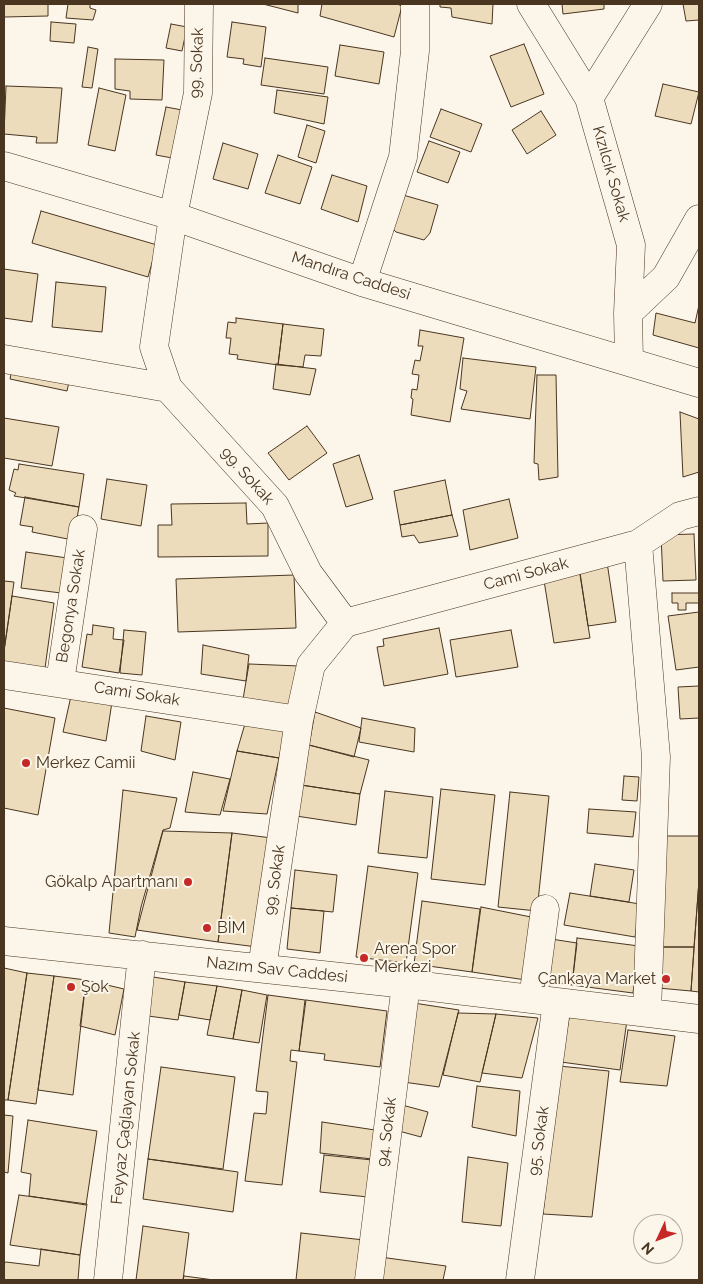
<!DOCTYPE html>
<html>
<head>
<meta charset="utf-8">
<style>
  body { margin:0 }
  #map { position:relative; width:703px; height:1284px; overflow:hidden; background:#fbf6e9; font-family:Raleway,sans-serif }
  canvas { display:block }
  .frame { position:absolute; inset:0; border:5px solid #4a3520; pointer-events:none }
  .north { position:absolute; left:633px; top:1214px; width:50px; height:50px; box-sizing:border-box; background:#fbf6e9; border:1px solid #b4a999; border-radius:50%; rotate:227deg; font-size:14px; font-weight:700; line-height:20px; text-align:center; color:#4a3520 }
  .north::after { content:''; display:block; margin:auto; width:18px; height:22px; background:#c62828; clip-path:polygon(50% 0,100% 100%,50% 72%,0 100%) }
</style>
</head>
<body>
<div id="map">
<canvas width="703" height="1284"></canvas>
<div class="frame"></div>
<div class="north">N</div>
</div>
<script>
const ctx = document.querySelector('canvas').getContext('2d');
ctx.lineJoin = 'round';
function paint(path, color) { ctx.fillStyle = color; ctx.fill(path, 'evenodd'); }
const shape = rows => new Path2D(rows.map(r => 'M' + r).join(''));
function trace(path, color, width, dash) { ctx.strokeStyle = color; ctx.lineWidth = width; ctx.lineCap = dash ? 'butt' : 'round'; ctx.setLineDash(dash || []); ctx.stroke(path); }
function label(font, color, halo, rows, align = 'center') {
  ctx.font = font + ' Raleway,sans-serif'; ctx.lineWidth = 4; ctx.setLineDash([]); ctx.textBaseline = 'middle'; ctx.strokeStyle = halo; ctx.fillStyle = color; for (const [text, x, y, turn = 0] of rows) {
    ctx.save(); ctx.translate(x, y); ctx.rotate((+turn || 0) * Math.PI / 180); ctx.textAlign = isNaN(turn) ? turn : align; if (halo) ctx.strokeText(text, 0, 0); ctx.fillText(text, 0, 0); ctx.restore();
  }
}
const building = shape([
  [4,4,48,4,48,16,4,17,4,4],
  [68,4,90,4,90,8,96,10,93,20,66,18,68,4],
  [263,4,298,4,298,13,263,4],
  [322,4,397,4,402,6,394,37,320,16,322,4],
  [440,4,493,4,492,24,452,17,451,8,440,7,440,4],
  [562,4,604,4,604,9,563,14,562,4],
  [683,4,699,4,699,20,686,21,683,4],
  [51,22,76,24,74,43,50,41,51,22],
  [232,22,266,27,261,67,243,64,244,59,227,57,232,22],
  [171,24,187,27,182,51,166,48,171,24],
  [524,44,544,94,511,107,490,56,524,44],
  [340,45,384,52,379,84,335,76,340,45],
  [88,47,98,49,92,88,82,87,88,47],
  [265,58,328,67,324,94,261,85,265,58],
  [115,59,164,60,162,100,130,99,130,91,115,89,115,59],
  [663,84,699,92,691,124,655,116,663,84],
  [6,86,62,88,57,143,36,143,37,137,4,134,6,86],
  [99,88,126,95,115,151,88,145,99,88],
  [277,90,328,97,324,124,274,113,277,90],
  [166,107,182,110,172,158,156,155,166,107],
  [441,109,482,124,471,152,430,137,441,109],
  [541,111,556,135,527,154,512,130,541,111],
  [307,125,325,131,316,163,298,157,307,125],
  [429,141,460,152,448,183,417,172,429,141],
  [223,143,258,154,248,189,213,179,223,143],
  [278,155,312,167,300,204,265,193,278,155],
  [332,175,367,186,358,222,321,209,332,175],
  [396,193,438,205,430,233,424,240,396,232,387,223,396,193],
  [41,211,157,245,148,277,32,243,41,211],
  [4,269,38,274,32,322,4,318,4,269],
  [56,282,106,287,102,332,52,327,56,282],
  [699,305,699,348,653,335,656,313,695,323,699,305],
  [236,318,283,324,278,365,237,359,238,355,229,354,231,338,226,338,228,322,236,323,236,318],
  [283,324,324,329,321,356,305,355,303,367,278,365,283,324],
  [420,330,464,338,450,422,411,415,413,399,411,398,412,389,417,390,419,375,412,374,415,360,420,361,423,346,418,346,420,330],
  [16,351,73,364,67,391,10,379,16,351],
  [463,358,536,367,530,419,461,409,467,391,460,389,463,358],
  [276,364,316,369,310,395,273,389,276,364],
  [537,375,556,375,558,477,539,480,538,464,534,463,537,375],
  [680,412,699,419,699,472,683,477,680,412],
  [4,418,59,427,52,466,4,458,4,418],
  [307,426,327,453,289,480,268,453,307,426],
  [359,455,373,499,346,507,333,464,359,455],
  [19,464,84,474,79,507,14,496,16,493,9,490,14,469,18,470,19,464],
  [107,479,147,485,141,526,101,519,107,479],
  [445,480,452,515,400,525,394,491,445,480],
  [25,497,79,507,73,540,32,532,33,527,20,525,25,497],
  [509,499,518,538,470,550,463,510,509,499],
  [246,503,247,524,268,523,268,556,158,557,158,525,172,525,171,504,246,503],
  [452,515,458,536,419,543,414,535,402,537,400,525,452,515],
  [694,534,696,580,663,581,661,535,694,534],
  [26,552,74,559,69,594,21,588,26,552],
  [578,562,590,638,554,643,542,568,578,562],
  [607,562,616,622,588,626,579,566,607,562],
  [294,575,296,628,178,632,176,579,294,575],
  [4,581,14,582,4,651,4,581],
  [672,593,699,593,699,603,686,603,686,610,678,610,678,603,672,603,672,593],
  [12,596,54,603,45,668,4,663,4,651,12,596],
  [699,612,699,667,676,670,668,616,699,612],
  [93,625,114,628,113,639,124,640,119,673,82,667,87,634,92,635,93,625],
  [439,628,448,674,384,686,377,647,384,646,383,639,439,628],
  [124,630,146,632,142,675,120,673,124,630],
  [511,630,518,667,456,677,450,640,511,630],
  [203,645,249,655,246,681,201,674,203,645],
  [249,664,299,666,290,713,242,705,249,664],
  [699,686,699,718,680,719,678,687,699,686],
  [71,696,112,702,106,741,63,732,71,696],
  [4,708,55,718,38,815,4,808,4,708],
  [315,712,361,728,354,757,309,745,315,712],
  [146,716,181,722,175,760,141,751,146,716],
  [247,717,288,723,279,758,237,751,247,717],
  [362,718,415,728,414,752,359,742,362,718],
  [309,745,369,760,360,794,301,785,309,745],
  [237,751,279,758,267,814,223,811,237,751],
  [193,772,230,779,220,815,185,812,193,772],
  [624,776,639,777,637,801,622,800,624,776],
  [301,785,360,794,356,825,296,816,301,785],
  [441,789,495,795,485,885,431,879,441,789],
  [123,790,177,798,170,828,163,830,141,907,135,937,109,933,123,790],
  [385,791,433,797,427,858,378,853,385,791],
  [510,792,549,796,537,911,498,907,510,792],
  [589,809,636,812,633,837,587,833,589,809],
  [163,831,232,833,218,942,137,930,163,831],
  [232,833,272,838,257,947,218,942,232,833],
  [664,836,699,836,699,881,694,947,657,947,664,836],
  [595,864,634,870,629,902,590,896,595,864],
  [368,866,418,873,406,963,356,957,368,866],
  [295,870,337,875,333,912,291,908,295,870],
  [699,880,699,992,691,991,699,880],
  [570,893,640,904,635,937,564,925,570,893],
  [422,901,480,909,472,972,414,964,422,901],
  [481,907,536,918,526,980,472,972,481,907],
  [291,908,324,911,320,953,287,949,291,908],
  [577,938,639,946,633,993,572,985,577,938],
  [551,939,577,943,572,985,545,981,551,939],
  [657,947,694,947,691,991,658,988,657,947],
  [4,968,27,973,8,1100,4,1100,4,968],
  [27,973,54,976,36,1104,8,1100,27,973],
  [54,976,86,980,73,1095,38,1090,54,976],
  [153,977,185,982,178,1020,148,1016,153,977],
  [86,980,124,989,115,1035,80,1026,86,980],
  [185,982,217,986,210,1020,179,1015,185,982],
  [217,986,242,990,233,1039,207,1035,217,986],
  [242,990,267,995,259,1043,233,1039,242,990],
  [268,995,305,1000,299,1051,291,1050,290,1061,297,1062,282,1185,245,1181,254,1113,266,1114,268,1092,256,1091,268,995],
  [306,1000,387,1011,380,1067,324,1060,325,1054,299,1051,306,1000],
  [407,1002,459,1010,439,1087,396,1081,407,1002],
  [458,1013,496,1014,480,1082,443,1075,458,1013],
  [570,1013,627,1020,620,1070,561,1062,570,1013],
  [496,1014,538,1018,522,1078,482,1073,496,1014],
  [628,1030,675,1036,667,1086,620,1082,628,1030],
  [559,1066,609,1071,592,1217,543,1214,559,1066],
  [161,1067,235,1077,223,1169,148,1159,161,1067],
  [477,1086,520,1091,516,1136,472,1127,477,1086],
  [402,1105,428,1112,421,1137,395,1130,402,1105],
  [4,1115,13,1116,8,1173,4,1172,4,1115],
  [28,1120,97,1131,86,1205,29,1196,31,1174,21,1172,28,1120],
  [322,1122,375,1130,372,1159,320,1153,322,1122],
  [324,1155,372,1160,368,1197,320,1192,324,1155],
  [468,1157,508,1163,501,1226,462,1222,468,1157],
  [148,1159,238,1172,233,1212,143,1199,148,1159],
  [19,1195,87,1204,80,1255,10,1245,19,1195],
  [143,1226,189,1233,183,1280,136,1280,143,1226],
  [301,1233,364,1240,359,1280,296,1280,301,1233],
  [41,1249,80,1255,78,1280,4,1280,4,1263,6,1262,39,1266,41,1249],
  [380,1257,446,1266,443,1280,378,1280,380,1257],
  [184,1276,214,1280,183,1280,184,1276]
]);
const minor = shape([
  [199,4,198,93,173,216,154,347,168,388,275,506,308,573,345,623,311,665,299,720,262,968],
  [531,4,589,98,631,245,628,313,629,361],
  [589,98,648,4],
  [4,166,173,216,362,282,699,383],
  [362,282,403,157,415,51,415,4],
  [628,313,666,277,699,219],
  [4,359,168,388],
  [638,544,656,757,647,1012],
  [345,623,638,544,680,516,699,511],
  [4,675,299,720],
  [60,682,83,529],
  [4,941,406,984,699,1019],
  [533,999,545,909],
  [108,1280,142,955],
  [369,1280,406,984],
  [520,1280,557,1002]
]);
const markers = [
  [26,763,5,"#c62828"],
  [188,882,5,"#c62828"],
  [207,928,5,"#c62828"],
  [364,958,5,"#c62828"],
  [666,979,5,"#c62828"],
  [71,987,5,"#c62828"]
];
const streetNames = [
  ["99. Sokak",197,63,-88],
  ["Kızılcık Sokak",611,174,74],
  ["Mandıra Caddesi",351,276,18],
  ["99. Sokak",247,476,48],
  ["Cami Sokak",526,574,-15],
  ["Begonya Sokak",71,606,-81],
  ["Cami Sokak",137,694,9],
  ["99. Sokak",275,880,-82],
  ["Nazım Sav Caddesi",277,970,6],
  ["Feyyaz Çağlayan Sokak",126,1118,-84],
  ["94. Sokak",387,1132,-83],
  ["95. Sokak",539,1141,-82]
];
const poiNames = [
  ["Merkez Camii",36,763],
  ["Gökalp Apartmanı",178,882,"right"],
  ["BİM",217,928],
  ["Arena Spor",374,949],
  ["Merkezi",374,967],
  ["Çankaya Market",656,979,"right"],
  ["Şok",81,987]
];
paint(building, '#ecdcbc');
trace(building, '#4a3520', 1);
trace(minor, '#4a3520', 29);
trace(minor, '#fbf6e9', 28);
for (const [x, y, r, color] of markers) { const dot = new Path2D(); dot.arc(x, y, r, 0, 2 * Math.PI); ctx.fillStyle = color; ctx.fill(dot); trace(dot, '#fbf6e9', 2); }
label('16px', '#4a3520', '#fbf6e9', streetNames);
label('16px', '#4a3520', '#fbf6e9', poiNames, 'left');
</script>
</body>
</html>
